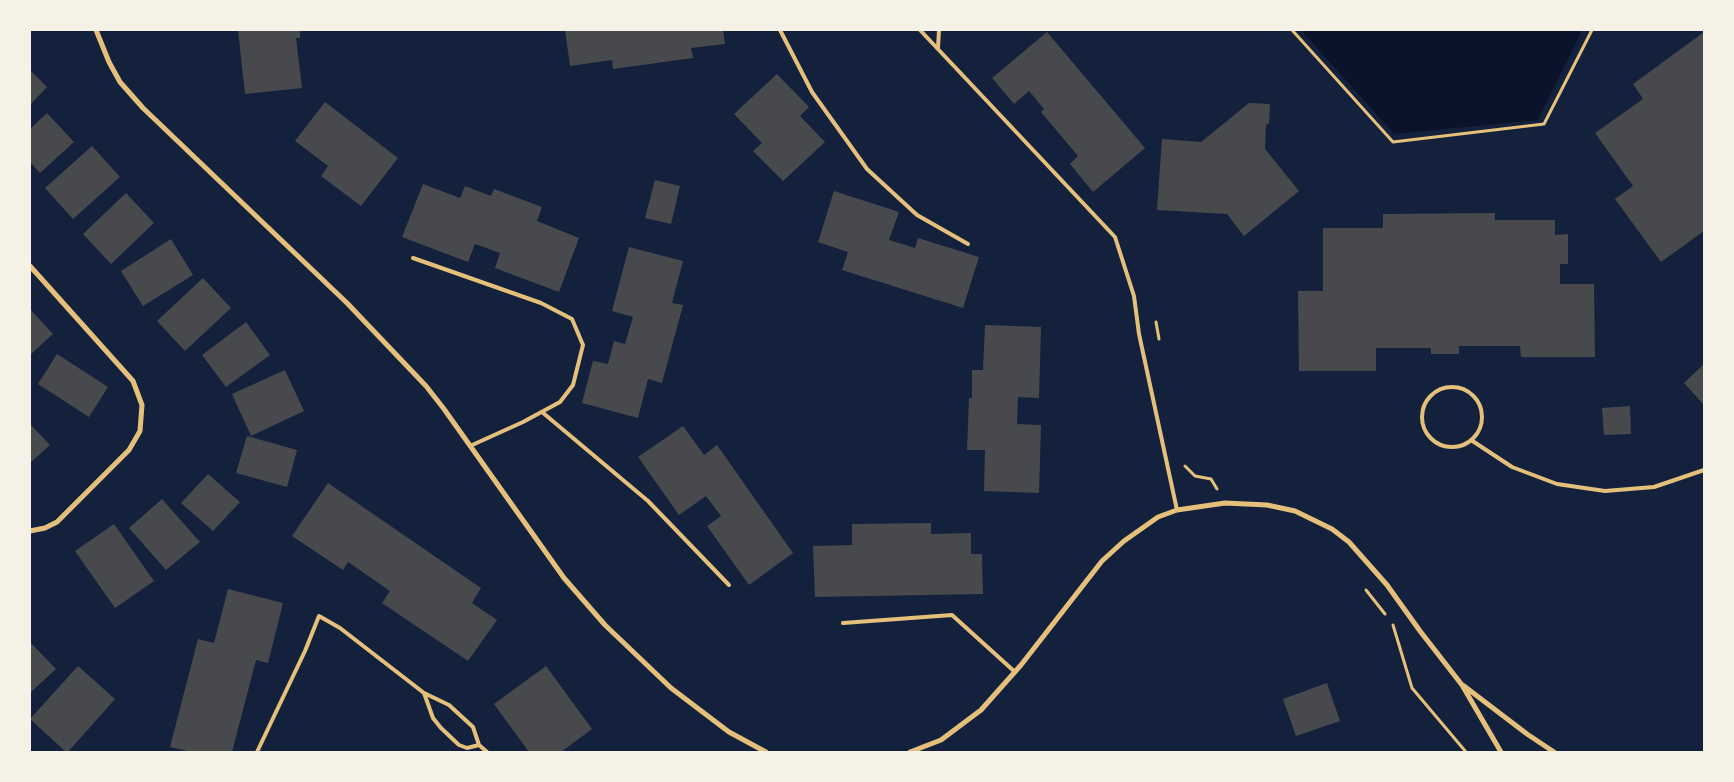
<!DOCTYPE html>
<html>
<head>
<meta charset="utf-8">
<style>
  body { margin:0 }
  #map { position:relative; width:1734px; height:782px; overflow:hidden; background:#14213d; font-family:Raleway,sans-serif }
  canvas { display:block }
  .frame { position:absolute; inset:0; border:31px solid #f6f1e7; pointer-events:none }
</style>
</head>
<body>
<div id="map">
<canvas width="1734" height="782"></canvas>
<div class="frame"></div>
</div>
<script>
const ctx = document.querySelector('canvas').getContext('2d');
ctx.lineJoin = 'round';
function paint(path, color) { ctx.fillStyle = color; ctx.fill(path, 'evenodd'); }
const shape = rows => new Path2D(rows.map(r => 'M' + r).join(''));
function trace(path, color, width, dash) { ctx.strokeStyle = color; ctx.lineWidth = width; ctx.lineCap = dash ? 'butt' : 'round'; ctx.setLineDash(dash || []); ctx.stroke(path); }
const water = shape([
  [1301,30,1582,30,1538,120,1394,134]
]);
const building = shape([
  [238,30,300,30,300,38,296,38,302,88,245,94],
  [565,30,723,30,725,44,691,48,693,58,613,69,612,60,570,66],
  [1047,32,1145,148,1093,192,1070,164,1078,156,1041,112,1044,109,1029,91,1014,104,992,78],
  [1704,32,1704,231,1661,262,1615,199,1633,186,1595,133,1643,99,1633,84],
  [30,70,47,87,30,105],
  [777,74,809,107,800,116,825,142,783,181,753,151,762,143,734,114],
  [325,102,398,158,361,206,321,176,328,166,295,141],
  [1249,103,1270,104,1269,123,1266,125,1265,149,1299,191,1244,236,1227,214,1157,210,1162,139,1201,142],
  [47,113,74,142,40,173,30,162,30,129],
  [92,146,120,177,73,219,45,188],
  [655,180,680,186,671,224,645,218],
  [423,184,460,198,465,186,491,196,494,189,542,207,537,221,579,238,559,292,495,268,500,253,475,244,468,262,402,237],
  [834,191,899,212,889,240,915,248,918,238,979,257,963,308,842,270,848,252,818,242],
  [126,193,154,223,111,264,83,234],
  [1495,213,1495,220,1555,220,1555,235,1568,234,1568,264,1560,264,1560,284,1594,284,1595,357,1521,357,1520,346,1459,346,1459,354,1431,354,1431,348,1376,348,1376,371,1299,371,1298,291,1323,291,1323,228,1383,228,1383,214],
  [171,239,193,275,143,306,121,271],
  [629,247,683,261,672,303,683,305,662,383,648,379,638,418,582,403,593,361,608,364,614,341,625,344,633,317,612,311],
  [203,278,231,308,185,351,157,321],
  [30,309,53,334,30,355],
  [246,322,270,355,226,387,202,355],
  [985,325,1041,327,1039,398,1018,397,1017,424,1041,425,1039,493,984,491,985,450,967,450,969,398,972,398,972,370,983,370],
  [57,354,108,387,89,417,38,384],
  [1704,364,1704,405,1684,383],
  [285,370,304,411,251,436,232,394],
  [1630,406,1631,434,1604,435,1602,408],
  [30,424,50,445,30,463],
  [683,426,704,455,717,445,793,553,749,585,707,526,721,516,706,496,679,515,638,457],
  [247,436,297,450,287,487,236,473],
  [208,474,240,502,213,531,181,503],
  [328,483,481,588,472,603,497,620,468,661,382,603,390,591,348,562,343,570,292,536],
  [162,499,200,542,166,570,129,528],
  [931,523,931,534,971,533,971,554,982,554,983,594,815,597,813,546,852,545,852,524],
  [114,524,154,581,115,608,75,551],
  [228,589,283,603,268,663,256,660,232,752,192,752,170,747,198,639,214,643],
  [30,642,56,669,30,693],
  [78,666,115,699,68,752,66,752,30,719],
  [546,666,592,729,561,752,529,752,494,704],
  [1327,683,1340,721,1296,736,1283,699]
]);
const path = shape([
  [1292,30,1393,142,1544,124,1592,30],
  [1156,322,1159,339],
  [1185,466,1195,476,1211,479,1217,489],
  [1366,590,1385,614],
  [1393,625,1412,688,1466,752]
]);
const service = shape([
  [780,30,812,92,867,169,917,215,968,244],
  [920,30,1115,237,1134,296,1139,334,1177,510],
  [938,48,939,30],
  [413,258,541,303,572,319,583,345,573,385,560,402,523,422,470,446],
  '1422 417a30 30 0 1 1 60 0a30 30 0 1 1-60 0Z',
  [542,412,648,501,729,585],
  [1471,440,1512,467,1557,484,1605,491,1654,487,1704,470],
  [843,623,952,615,1015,672],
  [424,693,433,718,441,728,459,745,467,748,479,745],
  [257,752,305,651,319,616,340,628,424,693,449,705,473,727,479,745,487,752]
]);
const minor = shape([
  [96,30,109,62,120,82,143,108,347,303,426,386,444,409,564,578,605,625,671,688,729,732,766,752],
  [30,266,133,381,142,405,140,431,129,450,57,522,45,528,30,531],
  [1464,686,1527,734,1554,752],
  [910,752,941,740,981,710,1021,665,1102,561,1124,541,1158,517,1177,510,1225,503,1267,505,1295,511,1332,529,1349,542,1387,585,1420,631,1462,685,1501,752]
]);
paint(water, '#0b132b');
paint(building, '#48494c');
trace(path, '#e5c07b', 3);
trace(service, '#e5c07b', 4);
trace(minor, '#e5c07b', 5);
</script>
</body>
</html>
